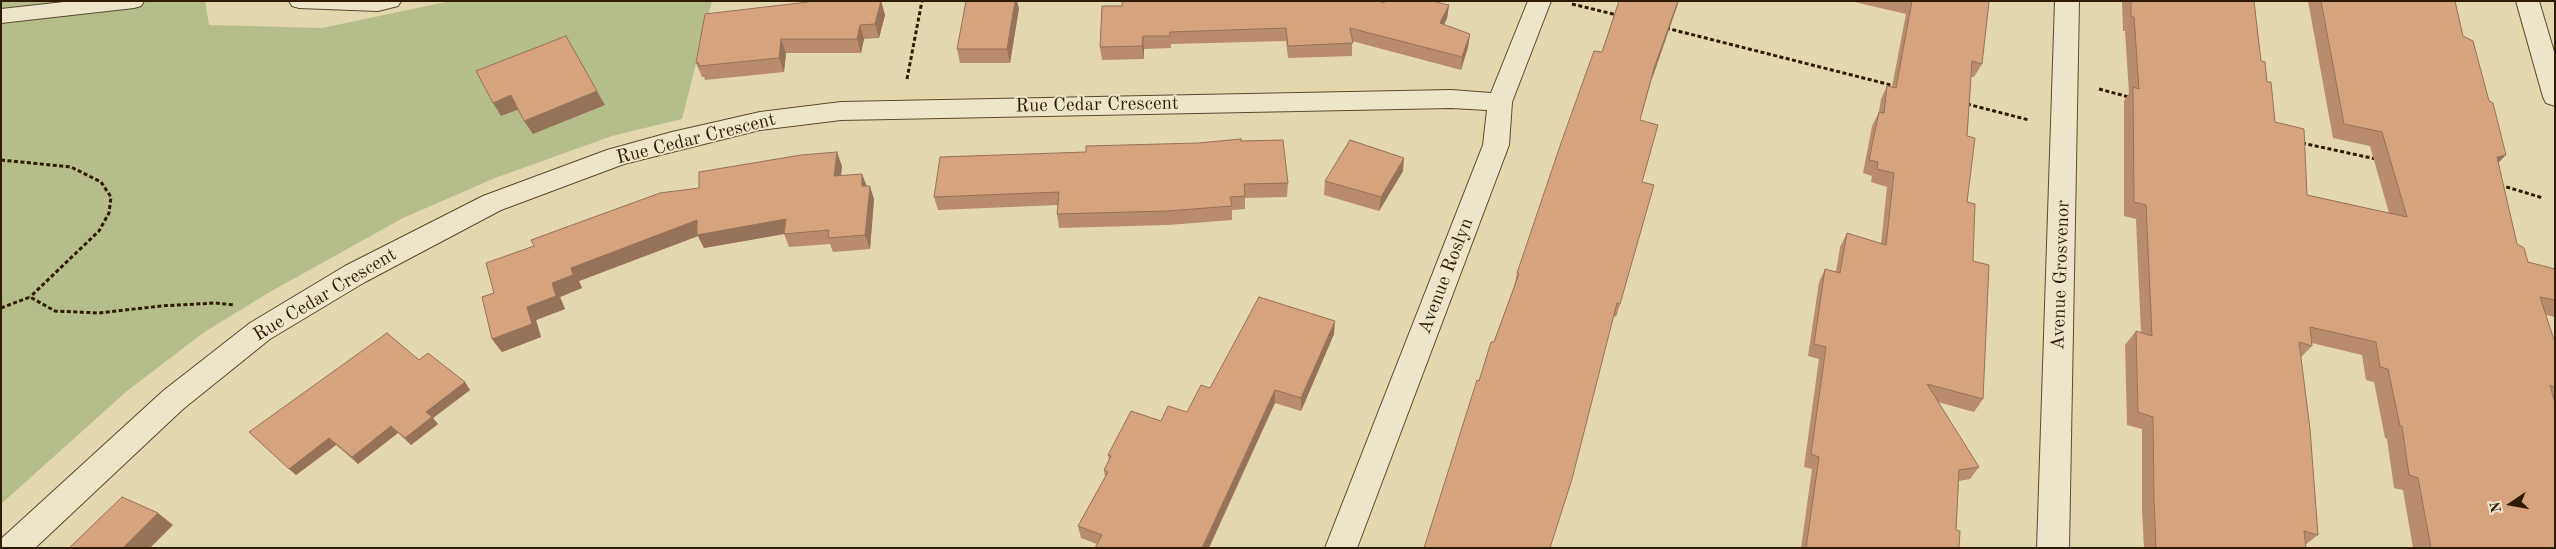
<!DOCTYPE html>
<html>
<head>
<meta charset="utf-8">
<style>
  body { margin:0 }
  #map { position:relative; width:2556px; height:549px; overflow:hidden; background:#e3d7ad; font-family:"Old Standard TT",serif }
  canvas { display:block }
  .frame { position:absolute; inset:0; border:2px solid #2e1b02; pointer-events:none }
  .north { position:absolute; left:2486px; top:479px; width:50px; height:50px; -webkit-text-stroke:4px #ede5ca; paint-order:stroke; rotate:258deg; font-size:14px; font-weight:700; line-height:20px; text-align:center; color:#2e1b02 }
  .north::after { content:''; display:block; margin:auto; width:18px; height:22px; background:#2e1b02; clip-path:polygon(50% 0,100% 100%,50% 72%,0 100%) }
</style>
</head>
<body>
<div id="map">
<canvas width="2556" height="549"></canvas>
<div class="frame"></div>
<div class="north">N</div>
</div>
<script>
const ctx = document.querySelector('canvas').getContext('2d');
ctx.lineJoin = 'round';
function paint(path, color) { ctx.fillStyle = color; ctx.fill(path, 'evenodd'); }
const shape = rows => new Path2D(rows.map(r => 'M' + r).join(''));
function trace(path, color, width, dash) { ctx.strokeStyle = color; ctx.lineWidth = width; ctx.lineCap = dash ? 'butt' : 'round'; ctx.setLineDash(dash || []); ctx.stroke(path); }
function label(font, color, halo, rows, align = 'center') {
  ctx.font = font + ' "Old Standard TT",serif'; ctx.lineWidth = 4; ctx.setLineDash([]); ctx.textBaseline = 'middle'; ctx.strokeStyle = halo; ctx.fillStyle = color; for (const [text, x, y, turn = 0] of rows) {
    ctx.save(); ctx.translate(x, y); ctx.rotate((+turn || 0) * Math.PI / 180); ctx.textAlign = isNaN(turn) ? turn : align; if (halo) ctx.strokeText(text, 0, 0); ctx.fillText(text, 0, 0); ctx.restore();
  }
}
const green = shape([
  [1,1,205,1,209,25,322,28,451,1,712,1,682,119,612,136,495,178,403,218,268,293,203,333,127,391,1,504]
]);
const path = shape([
  [1572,4,1617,15],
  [1666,28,1895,86],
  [907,79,922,1],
  [2099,89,2129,97],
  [1967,104,2029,120],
  [2302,143,2376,159],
  [1,160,71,167,101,182,111,197,109,213,99,231,30,297],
  [2500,185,2543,198],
  [1,308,30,297,55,311,99,313,161,306,215,303,235,305]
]);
const service = shape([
  [73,1,144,1,141,6,134,8,1,23,1,9,73,1],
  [289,1,401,1,398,6,378,11,299,8,292,6,289,1]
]);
const minor = shape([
  [1528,1,1551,1,1512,102,1509,145,1357,548,1325,548,1483,145,1487,110,1451,108,841,120,760,130,624,164,501,210,365,282,270,339,183,409,35,548,1,548,2,538,163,391,250,323,345,266,483,196,607,150,672,132,760,112,841,102,1451,90,1491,93,1528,1],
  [2055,1,2079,1,2069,548,2037,548,2055,1]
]);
const tertiary = shape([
  [2516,1,2539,1,2555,55,2555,106,2546,103,2543,97,2516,1]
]);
const wall = shape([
  [881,1,885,15,879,38,864,39,861,53,786,53,784,72,705,80,704,77,702,77,696,63],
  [1850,1,1985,1,1982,64,1974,77,1971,77,1967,136,1967,202,1973,261,1983,399,1974,412,1938,402,1979,467,1970,479,1959,481,1956,530,1959,548,1801,548,1812,469,1804,467,1819,359,1808,356,1819,282,1825,269,1836,272,1840,247,1847,233,1881,244,1887,187,1871,182,1872,176,1863,173,1872,126,1879,112,1881,99,1887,86,1892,87,1906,14],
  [2122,1,2254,1,2261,61,2267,82,2275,122,2307,195,2389,213,2370,146,2333,138,2308,1,2455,1,2463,36,2498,162,2517,244,2528,262,2555,269,2555,317,2546,315,2555,343,2555,548,2413,548,2403,490,2394,488,2387,439,2385,438,2374,382,2366,380,2362,355,2312,343,2312,346,2301,357,2318,535,2305,545,2306,548,2144,548,2142,511,2142,429,2127,425,2125,345,2136,331,2141,333,2136,219,2124,216,2124,101,2129,93,2125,31,2123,31],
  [1384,3,1449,5,1447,18,1444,25,1470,34,1468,47,1461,70,1352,41,1352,56,1288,58,1286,41,1171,44,1171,48,1144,49,1144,59,1102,60,1100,47,1102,6],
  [1019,8,1010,63,960,63,957,49],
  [1651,82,1640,120,1642,182,1620,304,1616,317,1614,316,1479,381,1514,287,1517,273],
  [1241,141,1288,183,1287,197,1245,198,1245,209,1232,210,1232,220,1168,225,1059,228,1057,214,1058,205,938,210,934,197,1086,152],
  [842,166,841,176,862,174,867,186,874,199,870,249,833,252,830,244,789,247,784,234,704,248,698,236,579,281,582,288,560,297,565,309,536,320,541,337,502,352,492,339,482,297],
  [1403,171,1379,211,1324,195,1325,181],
  [1334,334,1301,411,1275,403,1097,544,1081,538,1078,526,1105,477,1104,470,1109,460,1108,455,1161,421,1187,412,1210,388],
  [419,360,470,390,433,418,438,424,411,445,398,433,358,464,336,445,296,475,249,432]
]);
const shadedWall = shape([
  [881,1,885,15,879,38,875,24],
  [1015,1,1017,1,1019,8,1010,63,1007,49],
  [1678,1,1679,1,1651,82,1654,68],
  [1449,5,1447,18,1439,36,1440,23],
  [860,25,864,39,861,53,857,39],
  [1470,34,1468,47,1461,70,1462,57],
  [1143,36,1144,49,1144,59,1142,46],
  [781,39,786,53,784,72,779,58],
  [597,91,605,105,533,134,524,121],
  [511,95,520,109,501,116,493,103],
  [837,152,842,166,839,190,834,176],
  [2506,155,2492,169,2497,157],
  [1404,158,1403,171,1379,211,1381,197],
  [862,174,867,188,862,186],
  [870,186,874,199,870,249,865,235],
  [786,219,784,234,704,248,698,236,579,281,582,288,560,297,565,309,536,320,541,337,502,352,492,339,552,283,571,268,697,220],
  [1335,321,1334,334,1301,411,1301,398],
  [465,382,470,390,433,418,438,424,411,445,405,438,426,412],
  [1275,390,1275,403,1209,548,1202,548],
  [391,426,398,433,358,464,352,457],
  [329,438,336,445,296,475,289,469],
  [158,513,173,525,150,548,123,548]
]);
const building = shape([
  [808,1,881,1,875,24,860,25,857,39,781,39,779,58,699,66,699,63,696,63,705,14,808,2,808,1],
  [966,1,1015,1,1007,49,957,49,966,1],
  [1122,1,1378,1,1384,3,1385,1,1432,1,1449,5,1440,23,1470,34,1462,57,1350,28,1353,43,1288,46,1286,28,1170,32,1170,36,1143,36,1142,46,1100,47,1102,6,1122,6,1122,1],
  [1619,1,1678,1,1654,68,1640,120,1658,125,1642,182,1654,185,1620,304,1617,303,1572,479,1550,548,1424,548,1477,380,1479,381,1491,342,1494,342,1519,274,1517,273,1561,143,1594,51,1602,52,1619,1],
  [1912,1,1985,1,1989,2,1982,64,1972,61,1967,136,1975,138,1967,202,1975,204,1973,261,1989,265,1983,399,1927,384,1979,467,1959,470,1956,530,1960,531,1959,548,1806,548,1819,457,1811,454,1826,347,1814,344,1825,269,1840,273,1847,233,1886,245,1894,173,1877,169,1878,162,1869,160,1879,112,1884,113,1887,86,1896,88,1912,1],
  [2131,1,2254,1,2261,61,2265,62,2267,82,2271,82,2275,122,2304,129,2307,195,2407,217,2382,132,2344,124,2321,1,2455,1,2463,36,2473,41,2489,101,2493,103,2506,155,2497,157,2517,244,2524,248,2528,262,2555,269,2555,300,2540,297,2555,343,2555,387,2550,385,2555,404,2555,548,2431,548,2418,478,2409,475,2402,426,2400,426,2388,369,2380,367,2376,342,2310,327,2312,346,2299,342,2310,429,2318,535,2304,531,2306,548,2156,548,2154,499,2153,417,2138,412,2136,331,2152,336,2146,205,2134,202,2133,87,2139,89,2134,17,2131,17,2131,1],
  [566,36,597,91,524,121,511,95,493,103,476,71,566,36],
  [1241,139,1241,141,1283,140,1288,183,1244,184,1245,196,1230,197,1232,206,1167,211,1057,214,1059,192,934,197,940,157,1086,152,1086,146,1198,143,1241,139],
  [1350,140,1404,158,1381,197,1325,181,1350,140],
  [837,152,834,176,862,174,862,186,870,186,865,235,828,238,829,230,784,234,786,219,697,235,697,220,571,268,573,275,552,283,556,296,527,307,532,324,492,339,482,297,494,293,486,263,534,246,531,240,660,193,699,188,699,172,801,155,837,152],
  [1259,297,1335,321,1301,398,1275,390,1202,548,1095,548,1102,535,1078,526,1108,472,1104,470,1111,456,1108,455,1131,411,1161,421,1168,406,1187,412,1201,385,1210,388,1259,297],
  [387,333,419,360,428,353,465,382,426,412,432,417,405,438,391,426,352,457,329,438,289,469,249,432,387,333],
  [122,497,158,513,123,548,69,548,122,497]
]);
const streetNames = [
  ["Rue Cedar Crescent",1097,105,-1],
  ["Rue Cedar Crescent",696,139,-14],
  ["Avenue Grosvenor",2061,275,-88],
  ["Avenue Roslyn",1446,276,-69],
  ["Rue Cedar Crescent",325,295,-31]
];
paint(green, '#b5be89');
trace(service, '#5b4a2d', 2);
trace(minor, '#5b4a2d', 2);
trace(tertiary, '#5b4a2d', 2);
trace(path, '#2e1b02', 3, [4, 2.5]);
paint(service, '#ede5ca');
paint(minor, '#ede5ca');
paint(tertiary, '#ede5ca');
paint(wall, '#b98c6c');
paint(shadedWall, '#967258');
paint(building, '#d7a37d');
trace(building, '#967258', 1);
label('19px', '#2e1b02', '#ede5ca', streetNames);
</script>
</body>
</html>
